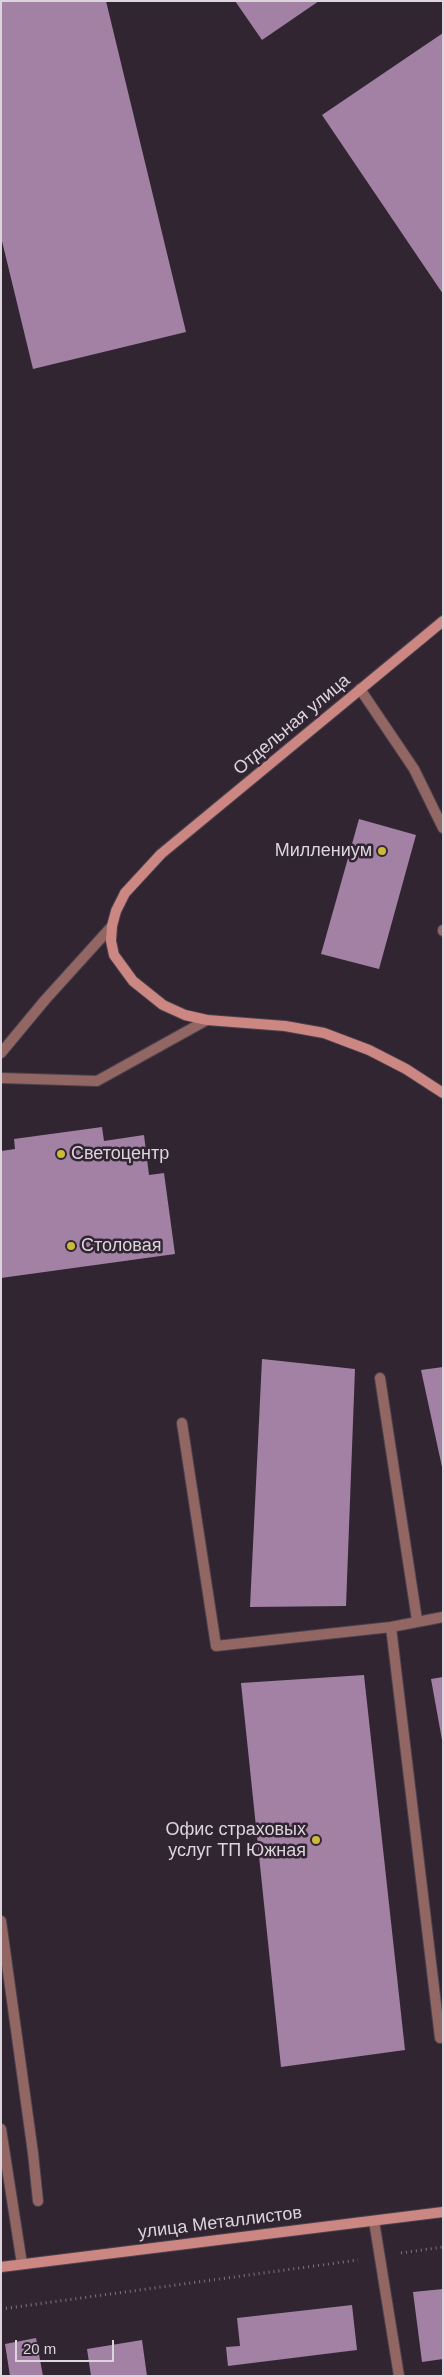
<!DOCTYPE html>
<html>
<head>
<meta charset="utf-8">
<style>
  body { margin:0 }
  #map { position:relative; width:444px; height:2377px; overflow:hidden; background:#302531; font-family:Arial,sans-serif }
  canvas { display:block }
  .frame { position:absolute; inset:0; border:2px solid #ddd5dd; pointer-events:none }
  .scale { position:absolute; left:15px; top:2340px; width:99px; height:22px; box-sizing:border-box; border:2px solid #ddd5dd; border-top:0; padding-left:6px; font-size:15px; line-height:18px; white-space:nowrap; color:#ddd5dd; -webkit-text-stroke:4px #302531; paint-order:stroke }
</style>
</head>
<body>
<div id="map">
<canvas width="444" height="2377"></canvas>
<div class="frame"></div>
<div class="scale">20 m</div>
</div>
<script>
const ctx = document.querySelector('canvas').getContext('2d');
ctx.lineJoin = 'round';
function paint(path, color) { ctx.fillStyle = color; ctx.fill(path, 'evenodd'); }
const shape = rows => new Path2D(rows.map(r => 'M' + r).join(''));
function trace(path, color, width, dash) { ctx.strokeStyle = color; ctx.lineWidth = width; ctx.lineCap = dash ? 'butt' : 'round'; ctx.setLineDash(dash || []); ctx.stroke(path); }
function label(font, color, halo, rows, align = 'center') {
  ctx.font = font + ' Arial,sans-serif'; ctx.lineWidth = 5; ctx.setLineDash([]); ctx.textBaseline = 'middle'; ctx.strokeStyle = halo; ctx.fillStyle = color; for (const [text, x, y, turn = 0] of rows) {
    ctx.save(); ctx.translate(x, y); ctx.rotate((+turn || 0) * Math.PI / 180); ctx.textAlign = isNaN(turn) ? turn : align; if (halo) ctx.strokeText(text, 0, 0); ctx.fillText(text, 0, 0); ctx.restore();
  }
}
const building = shape([
  [1,1,106,1,186,332,33,369,1,237],
  [235,1,319,1,262,40],
  [443,33,443,294,322,115],
  [359,819,416,835,379,969,321,954],
  [102,1127,104,1141,144,1135,149,1175,164,1173,175,1254,1,1278,1,1151,15,1149,14,1139],
  [262,1359,355,1369,346,1606,250,1607],
  [443,1367,443,1467,442,1467,421,1370],
  [364,1675,405,2050,281,2067,241,1683],
  [443,1677,443,1740,442,1740,431,1679],
  [443,2289,443,2359,422,2362,413,2292],
  [352,2305,357,2350,228,2366,226,2347,240,2346,237,2318],
  [36,2338,43,2376,10,2376,5,2344],
  [142,2340,147,2376,91,2376,87,2349]
]);
const path = shape([
  [401,2253,443,2247],
  [1,2309,358,2260]
]);
const lane = shape([
  [360,689,414,769,443,828],
  [443,930,443,931],
  [1,1053,45,1000,112,926],
  [1,1078,97,1081,207,1020],
  [380,1378,417,1620],
  [182,1423,216,1646,391,1627,443,1617],
  [391,1627,440,2038],
  [1,1921,33,2153,38,2201],
  [1,2129,22,2264],
  [374,2221,399,2376]
]);
const secondary = shape([
  [443,621,161,854,125,893,116,911,112,926,111,941,114,955,133,981,163,1005,185,1015,207,1020,285,1026,324,1033,369,1050,406,1069,443,1093],
  [1,2267,443,2212]
]);
const markers = [
  [382,851,5,"#caba3a"],
  [61,1154,5,"#caba3a"],
  [71,1246,5,"#caba3a"],
  [316,1840,5,"#caba3a"]
];
const streetNames = [
  ["Отдельная улица",292,725,-40],
  ["улица Металлистов",220,2223,-7]
];
const poiNames = [
  ["Миллениум",372,851],
  ["Светоцентр",71,1154,"left"],
  ["Столовая",81,1246,"left"],
  ["Офис страховых",306,1830],
  ["услуг ТП Южная",306,1851]
];
paint(building, '#a281a5');
trace(lane, '#4c414d', 12);
trace(secondary, '#4c414d', 12);
trace(path, '#7e757f', 3, [1, 4]);
trace(lane, '#916663', 10);
trace(secondary, '#cc8783', 10);
for (const [x, y, r, color] of markers) { const dot = new Path2D(); dot.arc(x, y, r, 0, 2 * Math.PI); ctx.fillStyle = color; ctx.fill(dot); trace(dot, '#302531', 2); }
label('18px', '#ddd5dd', '#302531', streetNames);
label('18px', '#ddd5dd', '#302531', poiNames, 'right');
</script>
</body>
</html>
